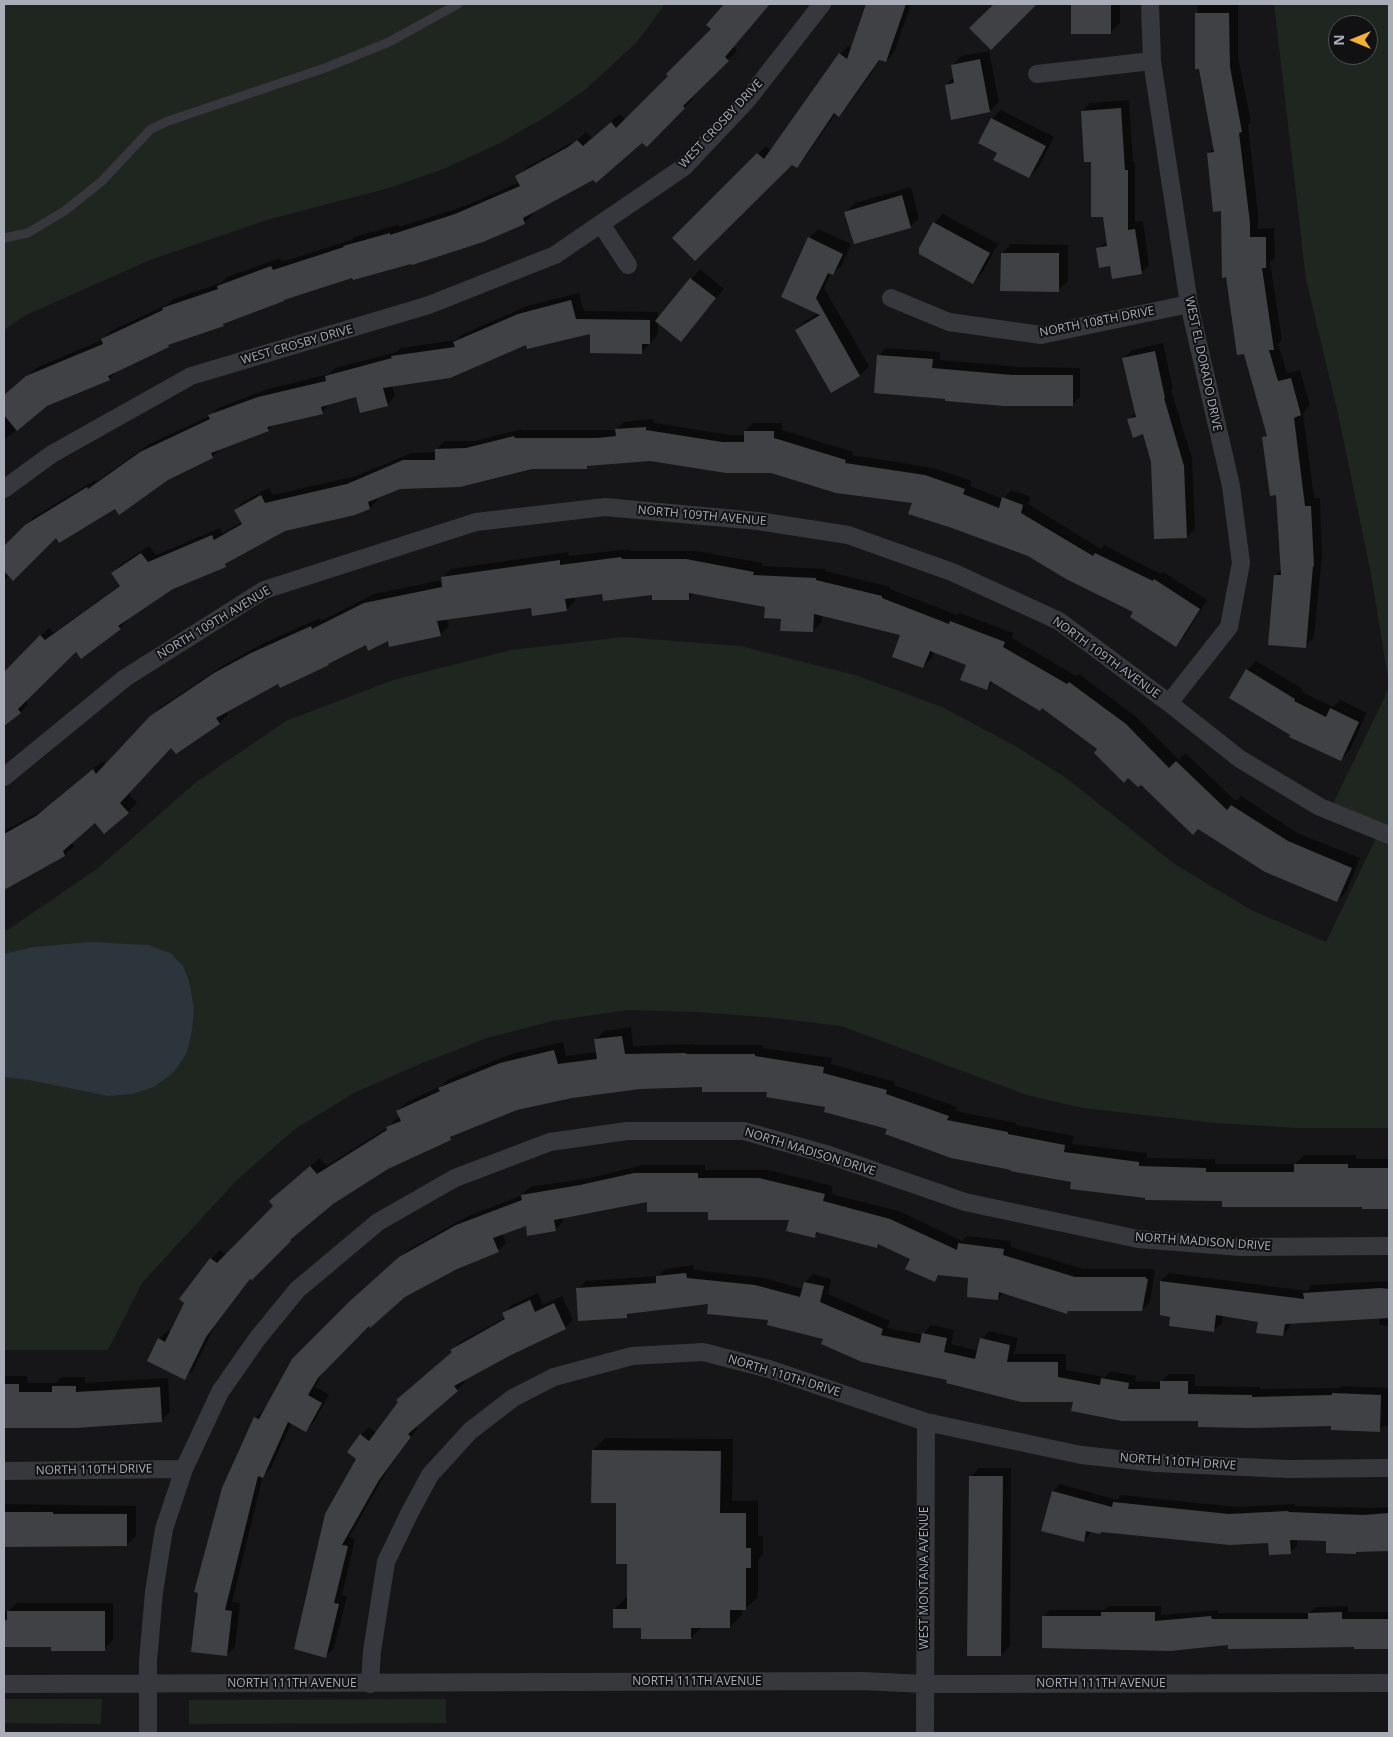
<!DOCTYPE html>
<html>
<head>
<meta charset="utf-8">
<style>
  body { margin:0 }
  #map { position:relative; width:1393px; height:1737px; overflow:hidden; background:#161618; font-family:"Open Sans",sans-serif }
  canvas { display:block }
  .frame { position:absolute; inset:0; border:5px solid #a8adb8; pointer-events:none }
  .north { position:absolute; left:1328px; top:15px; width:50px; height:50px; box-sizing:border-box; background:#111113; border:1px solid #4d4f55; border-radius:50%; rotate:270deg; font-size:14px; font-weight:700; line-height:20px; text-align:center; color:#a8adb8 }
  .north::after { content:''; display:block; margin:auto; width:18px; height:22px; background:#f2b134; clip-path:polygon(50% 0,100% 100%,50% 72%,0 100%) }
</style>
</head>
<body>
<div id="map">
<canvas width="1393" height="1737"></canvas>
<div class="frame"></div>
<div class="north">N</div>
</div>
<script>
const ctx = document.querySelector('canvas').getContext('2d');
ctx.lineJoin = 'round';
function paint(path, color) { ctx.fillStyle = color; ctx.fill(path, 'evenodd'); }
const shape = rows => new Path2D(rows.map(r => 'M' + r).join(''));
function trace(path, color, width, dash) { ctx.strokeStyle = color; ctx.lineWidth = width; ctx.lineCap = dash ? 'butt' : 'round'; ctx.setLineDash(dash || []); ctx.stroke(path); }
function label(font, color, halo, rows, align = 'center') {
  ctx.font = font + ' "Open Sans",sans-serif'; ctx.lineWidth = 4; ctx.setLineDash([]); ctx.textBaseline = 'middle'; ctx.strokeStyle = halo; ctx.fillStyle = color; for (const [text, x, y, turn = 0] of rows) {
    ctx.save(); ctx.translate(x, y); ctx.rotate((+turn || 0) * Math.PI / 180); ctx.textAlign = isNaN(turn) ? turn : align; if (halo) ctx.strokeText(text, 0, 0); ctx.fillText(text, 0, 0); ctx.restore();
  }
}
const green = shape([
  [4,4,665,4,637,42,586,89,549,115,500,143,446,168,389,188,267,220,150,260,26,315,4,330],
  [1274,4,1389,4,1389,684,1371,574,1339,418,1306,279],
  [1338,25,1368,25,1368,55,1338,55],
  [623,637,740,646,855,675,942,707,1015,746,1065,777,1176,865,1251,910,1326,942,1379,832,1330,810,1389,688,1389,1128,1297,1128,1215,1123,1082,1108,1027,1095,841,1026,774,1018,696,1012,628,1010,553,1021,487,1038,420,1064,354,1093,295,1129,237,1180,142,1283,108,1350,4,1350,4,931,9,929,97,869,195,783,286,721,393,680,511,650],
  [4,1699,102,1699,101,1724,4,1723],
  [446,1699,446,1723,189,1724,189,1700]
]);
const water = shape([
  [90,942,148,945,170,953,183,966,189,981,194,1008,192,1030,187,1052,174,1072,154,1087,132,1094,109,1096,29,1080,4,1077,4,954,34,947]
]);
const shadow = shape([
  [725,4,770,4,733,47,737,51,691,97,693,99,647,145,643,141,593,178,532,212,533,214,524,223,412,262,353,276,286,298,227,321,223,325,172,342,168,346,118,370,109,379,47,405,4,440,4,395,36,368,102,340,111,331,168,304,173,299,221,283,227,277,280,258,281,262,351,240,354,237,398,225,399,227,465,206,520,182,517,177,526,168,578,139,586,132,592,138,620,114,626,120,713,29,708,24],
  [868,4,911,4,894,53,886,61,881,59,847,107,839,115,836,113,804,159,796,167,792,164,674,238,766,146,771,151,840,54,848,46,852,49],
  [1073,4,1120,4,1120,23,1111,32,1073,32],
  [1197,4,1238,4,1238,57,1251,122,1248,125,1258,213,1258,229,1274,228,1275,258,1270,262,1282,340,1278,344,1287,373,1300,370,1310,405,1303,413,1314,498,1320,498,1322,556,1314,637,1305,646,1275,575,1282,569,1278,493,1264,437,1267,434,1223,210,1208,154,1214,147,1196,14,1198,12],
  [989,51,999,102,990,111,946,85,954,77,952,66,961,56],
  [1129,100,1133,162,1135,162,1135,222,1143,221,1149,265,1141,273,1111,265,1098,249,1108,240,1082,111,1090,103],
  [1001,110,1054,137,1038,168,1029,177,998,153,992,119],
  [911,187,919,218,910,227,846,212,855,203],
  [943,214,998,244,982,273,973,282,934,223],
  [818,229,851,244,842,265,832,274,831,273,824,288,869,366,860,375,831,391,796,330,805,321,819,313,783,296,809,238],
  [1011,244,1068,245,1068,281,1058,290,1002,253],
  [700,269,724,289,681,340,658,322,658,334,641,353,591,332,527,343,392,385,395,396,387,405,357,395,330,404,322,412,274,424,268,430,220,449,212,457,167,479,115,508,56,536,4,580,4,548,34,517,95,480,96,482,149,444,210,416,218,408,268,389,329,374,335,368,397,352,401,348,456,340,463,334,527,306,579,293,584,311,658,312,658,320],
  [1163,343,1173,389,1171,390,1192,458,1195,529,1187,537,1157,475,1144,433,1129,420,1136,412,1124,358,1132,350],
  [886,348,940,352,940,360,1021,367,1080,368,1080,397,1072,405,947,397,878,356],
  [653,419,654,423,730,435,745,435,745,431,753,423,782,423,782,430,853,452,852,455,933,468,972,481,970,486,1003,499,1011,490,1031,497,1028,504,1101,549,1104,545,1161,574,1163,572,1207,600,1184,637,1176,645,1135,612,1029,555,913,502,771,472,650,460,590,464,586,468,531,468,400,488,377,497,378,500,370,508,355,514,284,530,232,559,225,566,172,588,127,619,128,620,120,628,76,650,26,700,28,705,21,712,4,724,4,682,20,671,18,659,49,628,54,633,120,585,112,573,120,565,149,546,156,555,220,528,222,533,242,522,235,510,243,502,269,488,273,495,356,476,412,453,437,452,437,449,445,441,475,441,522,429,522,430,616,430,624,422],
  [630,549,630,551,696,551,762,563,762,566,825,569,825,571,890,587,890,589,957,615,960,613,1013,633,1012,638,1076,676,1079,674,1135,716,1179,760,1185,753,1236,801,1241,796,1297,833,1360,858,1346,892,1337,901,1141,783,1042,707,994,682,987,688,967,664,934,651,932,658,923,667,902,634,822,615,822,622,813,631,782,618,766,606,695,592,689,598,654,594,603,593,575,596,575,601,566,610,532,607,447,619,449,626,440,635,389,639,366,643,332,660,328,664,279,683,226,711,228,715,219,723,172,746,128,793,137,803,128,812,96,822,71,842,74,846,65,855,4,887,4,831,47,808,102,761,106,765,161,707,224,665,262,644,320,618,321,621,374,594,442,580,442,578,451,569,568,552,569,556],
  [1256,661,1303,689,1302,692,1333,707,1340,700,1367,713,1350,750,1341,759,1247,670],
  [631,1027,633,1046,694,1044,694,1045,763,1045,763,1048,832,1058,831,1064,895,1082,894,1085,957,1107,955,1111,1016,1123,1016,1125,1074,1136,1072,1144,1147,1153,1147,1158,1215,1159,1215,1164,1295,1164,1304,1155,1356,1155,1356,1159,1389,1159,1389,1208,1363,1208,1363,1205,1146,1197,1072,1181,889,1128,827,1106,768,1091,703,1086,639,1088,572,1097,517,1109,455,1134,450,1139,388,1168,332,1203,299,1231,251,1278,214,1327,193,1370,184,1378,159,1339,168,1330,171,1332,186,1302,181,1299,211,1259,220,1250,227,1255,275,1206,270,1201,320,1158,326,1166,387,1128,396,1119,400,1117,398,1111,407,1102,441,1086,449,1079,511,1054,563,1042,566,1056,597,1052,595,1040,604,1031],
  [643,1165,705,1165,705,1170,768,1170,833,1186,831,1194,899,1211,962,1241,967,1236,1011,1241,1011,1247,1084,1269,1153,1269,1153,1271,1155,1271,1150,1302,1142,1310,1070,1310,1066,1313,1004,1293,998,1299,970,1277,941,1274,934,1281,912,1258,880,1243,877,1246,819,1231,815,1236,790,1219,709,1211,648,1200,562,1217,563,1222,555,1230,527,1224,502,1233,506,1243,498,1251,456,1267,404,1296,369,1325,326,1368,315,1387,329,1395,314,1422,306,1430,292,1422,271,1468,263,1476,232,1602,240,1603,235,1647,227,1655,192,1651,255,1418,264,1410,265,1411,361,1292,408,1250,466,1217,522,1195,530,1187,589,1178],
  [694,1265,694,1270,764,1278,804,1289,805,1282,813,1274,831,1279,828,1294,890,1321,887,1328,923,1335,931,1325,954,1330,951,1344,979,1351,982,1339,989,1331,1018,1338,1014,1354,1066,1354,1066,1370,1105,1377,1110,1371,1136,1376,1135,1381,1161,1382,1169,1374,1195,1374,1195,1386,1260,1387,1260,1389,1339,1388,1341,1386,1389,1388,1389,1426,1383,1426,1379,1431,1332,1425,1199,1419,1074,1401,949,1379,770,1319,709,1303,631,1312,627,1317,578,1289,586,1281,658,1276,665,1269],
  [1169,1273,1307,1291,1312,1285,1389,1281,1389,1326,1379,1325,1380,1317,1291,1322,1290,1327,1283,1335,1260,1321,1223,1315,1222,1323,1214,1330,1172,1316,1161,1314,1161,1281],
  [538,1293,543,1305,562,1296,573,1320,565,1328,510,1353,463,1380,465,1382,457,1390,415,1426,418,1428,387,1471,349,1537,355,1539,342,1595,347,1597,334,1648,326,1656,295,1649,358,1459,361,1435,369,1427,377,1433,453,1352,452,1350,460,1342,506,1317,504,1313,512,1305],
  [4,1376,27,1376,27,1383,56,1383,62,1377,85,1377,85,1383,168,1378,170,1412,161,1421,76,1427,4,1427],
  [605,1438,733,1439,732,1501,758,1501,758,1536,763,1536,763,1555,758,1560,758,1597,745,1609,742,1609,742,1615,730,1627,702,1627,691,1638,642,1627,614,1609,627,1597,629,1597,629,1563,617,1502,593,1450],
  [979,1468,1011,1468,1010,1646,1001,1655,970,1477],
  [1060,1484,1117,1500,1121,1495,1237,1507,1295,1504,1295,1506,1371,1508,1389,1507,1389,1549,1356,1552,1328,1540,1297,1539,1297,1545,1290,1553,1270,1542,1102,1531,1100,1533,1091,1531,1090,1534,1083,1541,1053,1492],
  [4,1504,136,1506,136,1536,127,1545,4,1546],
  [17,1603,113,1603,113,1640,104,1649,53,1646,4,1646,4,1611,8,1611],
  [1109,1606,1161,1606,1161,1615,1218,1610,1218,1613,1309,1613,1316,1607,1348,1606,1348,1612,1389,1612,1389,1648,1355,1648,1355,1645,1229,1644,1043,1617,1050,1610,1104,1610]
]);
const building = shape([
  [724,4,770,4,725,57,729,61,683,106,685,108,647,147,642,143,596,183,593,180,523,218,525,224,483,242,412,265,411,264,353,280,352,278,284,300,284,301,223,324,224,326,168,345,169,347,108,376,110,380,47,406,17,431,4,415,4,395,26,376,103,344,101,339,163,310,162,308,218,289,217,286,271,266,273,270,344,247,343,246,390,233,390,235,455,214,520,186,515,176,568,147,577,140,583,146,611,122,616,128,668,76,666,74,711,29,706,25],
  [866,4,906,4,886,62,879,60,839,117,834,113,797,168,792,165,695,261,672,238,757,153,764,159,839,53,847,59],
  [994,4,1037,4,991,50,969,28],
  [1071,4,1111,4,1111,34,1071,34],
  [1195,13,1229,13,1230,67,1242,132,1239,133,1250,223,1250,237,1266,237,1266,268,1262,268,1274,350,1269,350,1278,381,1291,378,1301,415,1294,418,1305,506,1311,506,1314,566,1313,566,1306,648,1268,645,1274,575,1281,575,1276,495,1270,496,1262,437,1267,436,1244,354,1237,355,1226,277,1222,278,1221,211,1213,212,1207,153,1214,152,1199,69,1195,69],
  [980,59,990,112,951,120,945,85,954,83,951,65],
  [1121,108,1125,170,1128,170,1128,230,1135,229,1142,274,1112,279,1110,266,1099,268,1096,248,1107,246,1103,217,1091,217,1091,162,1084,162,1081,111],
  [991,118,1046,146,1029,178,993,160,997,153,978,143],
  [902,195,911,228,854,244,844,212],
  [933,222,990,253,973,284,919,254,919,248],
  [808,237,843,254,833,275,828,273,816,298,860,376,831,393,795,330,820,315,781,297],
  [1001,253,1059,253,1059,292,1000,291],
  [690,278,716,298,681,342,655,321],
  [571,300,576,319,650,320,650,344,642,344,642,354,590,353,590,334,527,349,526,345,450,378,383,388,388,406,360,413,356,397,321,407,323,414,267,427,269,431,211,453,213,458,168,480,119,515,115,509,59,543,56,538,13,581,4,571,4,546,25,525,87,487,88,489,140,452,210,419,208,415,258,397,326,381,325,376,392,358,391,356,455,347,453,342,518,314],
  [1155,351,1165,398,1164,398,1184,466,1187,538,1154,539,1151,462,1143,434,1133,438,1127,419,1136,417,1122,358],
  [877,355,933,359,932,368,1012,375,1073,375,1073,406,1004,406,945,401,945,399,874,393],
  [646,427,646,430,722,442,744,442,744,431,774,431,774,438,846,460,845,463,925,475,965,489,963,494,999,508,1002,497,1023,505,1021,513,1093,556,1095,553,1153,581,1154,579,1200,609,1176,647,1130,617,1133,612,1066,579,1028,556,952,528,908,514,912,503,836,493,771,473,726,473,650,461,587,466,587,469,532,469,460,487,400,489,368,502,370,509,355,515,285,531,225,564,226,567,173,589,118,626,121,629,81,659,76,652,18,709,21,713,4,726,4,672,40,635,45,640,120,586,111,573,141,553,148,562,212,535,214,540,242,524,234,510,261,495,265,503,347,484,403,460,435,460,435,449,466,448,514,436,515,438,597,438,616,436,615,429],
  [621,557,622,559,686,559,754,572,753,575,816,578,816,580,882,596,882,598,949,624,950,621,1005,642,1003,647,1067,684,1069,682,1126,724,1169,768,1176,761,1227,810,1231,805,1288,841,1352,868,1337,902,1265,872,1198,829,1193,835,1141,785,1138,787,1128,778,1124,783,1094,753,1097,749,1042,708,1040,711,990,681,987,690,960,680,966,665,930,651,923,668,892,657,900,635,814,614,813,632,780,631,781,619,764,618,765,607,689,593,689,600,652,600,652,595,603,601,602,594,565,599,567,611,532,616,531,608,437,621,441,636,389,647,388,641,368,651,366,645,328,664,329,665,280,688,278,684,216,718,220,724,176,754,171,748,120,803,129,813,104,834,95,823,63,851,65,856,4,890,4,834,36,816,93,769,96,774,150,716,214,673,251,653,311,626,312,629,364,603,442,587,441,577,560,560,560,565],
  [1246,669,1295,699,1294,701,1326,717,1330,708,1359,722,1341,761,1289,737,1290,735,1229,698],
  [622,1036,625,1054,686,1053,686,1054,755,1054,755,1056,824,1067,823,1073,887,1090,886,1094,949,1116,947,1120,1008,1132,1008,1134,1065,1145,1064,1152,1139,1162,1139,1166,1206,1168,1206,1172,1294,1172,1294,1164,1348,1164,1348,1168,1389,1168,1389,1209,1362,1209,1362,1207,1222,1207,1222,1201,1145,1200,1145,1198,1070,1189,1071,1182,1010,1171,1011,1170,951,1158,885,1134,887,1129,824,1112,825,1107,766,1097,767,1092,702,1092,702,1087,640,1089,572,1098,517,1110,450,1137,451,1140,388,1169,333,1204,290,1240,291,1241,252,1280,250,1279,206,1337,185,1380,147,1361,158,1338,165,1342,184,1303,179,1299,210,1258,217,1263,273,1206,269,1201,310,1166,317,1174,387,1130,386,1127,401,1121,396,1111,440,1091,438,1088,500,1063,554,1050,558,1064,597,1059,594,1039],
  [634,1173,698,1173,698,1178,759,1178,825,1194,823,1201,890,1219,957,1250,958,1243,1004,1249,1003,1255,1075,1277,1146,1277,1146,1279,1148,1279,1142,1311,1068,1311,1067,1314,999,1292,998,1300,967,1297,968,1278,938,1275,935,1282,905,1269,910,1259,878,1244,877,1248,816,1232,815,1238,786,1231,789,1220,708,1220,708,1212,647,1212,647,1202,554,1220,556,1231,527,1236,526,1226,493,1238,499,1252,457,1269,405,1297,370,1328,369,1326,318,1378,308,1395,322,1403,306,1432,288,1422,263,1478,258,1476,225,1610,232,1611,227,1656,191,1652,198,1593,194,1592,222,1488,254,1417,259,1419,292,1359,351,1300,399,1257,456,1225,522,1200,521,1195,580,1185],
  [686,1273,687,1278,755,1285,800,1297,804,1282,824,1286,820,1302,883,1329,881,1335,920,1343,922,1333,947,1338,944,1352,975,1359,980,1338,1010,1345,1007,1362,1058,1362,1058,1377,1100,1385,1101,1378,1129,1383,1128,1389,1160,1389,1160,1381,1188,1381,1188,1394,1252,1395,1252,1397,1332,1395,1332,1393,1381,1395,1380,1432,1331,1430,1331,1426,1252,1428,1198,1427,1198,1421,1122,1421,1071,1411,1073,1402,1021,1402,946,1383,947,1380,862,1362,821,1344,823,1339,767,1325,768,1320,707,1314,708,1304,627,1314,627,1318,578,1321,576,1288,656,1283,656,1276],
  [1160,1281,1304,1299,1303,1293,1381,1288,1389,1289,1389,1318,1285,1324,1283,1336,1256,1333,1258,1322,1216,1315,1214,1332,1169,1326,1170,1317,1160,1315],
  [530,1300,535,1312,554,1303,566,1329,511,1355,454,1386,458,1391,408,1434,411,1437,379,1480,342,1545,348,1546,334,1603,339,1604,326,1658,294,1649,325,1514,356,1459,347,1452,360,1434,369,1441,398,1402,396,1400,452,1352,450,1350,505,1319,502,1313],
  [4,1384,19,1384,19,1392,52,1392,52,1386,76,1386,76,1392,160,1387,162,1422,76,1428,4,1428],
  [592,1450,721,1451,720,1513,746,1513,746,1548,751,1548,751,1568,746,1568,746,1610,730,1610,730,1628,691,1628,691,1639,641,1639,641,1628,613,1628,613,1609,627,1609,627,1564,616,1564,616,1503,591,1503],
  [969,1476,1003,1476,1001,1656,967,1656],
  [1052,1491,1112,1507,1113,1502,1229,1514,1288,1511,1289,1512,1363,1515,1389,1513,1389,1551,1356,1552,1356,1554,1326,1553,1326,1541,1290,1540,1291,1554,1269,1555,1268,1543,1230,1545,1101,1532,1100,1534,1086,1531,1084,1542,1041,1531],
  [4,1512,53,1512,53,1514,127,1514,127,1546,4,1547],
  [7,1611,105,1611,105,1651,51,1651,51,1647,4,1647,4,1620,7,1620],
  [1101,1612,1155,1612,1155,1621,1211,1616,1212,1619,1308,1619,1308,1613,1342,1612,1342,1619,1389,1619,1389,1649,1354,1649,1354,1647,1228,1649,1228,1645,1170,1651,1042,1648,1042,1616,1101,1616]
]);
const lane = shape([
  [4,238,28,233,66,210,102,181,151,129,168,121,325,68,389,42,458,4]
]);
const street = shape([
  [1150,4,1152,61,1189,304,1231,486,1241,563,1229,627,1169,703],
  [1037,74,1152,61],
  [601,224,628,265],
  [891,298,949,322,1041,335,1189,304],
  [4,489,52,454,191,376,429,305,555,255,684,167,748,99,822,4],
  [4,777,125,678,264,590,476,522,605,507,758,521,848,535,952,572,1059,621,1169,703,1240,759,1320,807,1389,835],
  [4,1471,184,1469],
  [4,1684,862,1681,925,1684,1389,1683],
  [370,1684,372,1651,386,1562,409,1514,430,1475,470,1431,513,1398,554,1377,632,1356,703,1352,769,1369,926,1422,1081,1455,1156,1463,1288,1469,1389,1468],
  [148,1733,148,1661,154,1592,164,1529,184,1469,220,1392,257,1339,297,1290,378,1222,455,1178,550,1142,627,1131,744,1131,829,1155,965,1202,1138,1239,1240,1247,1389,1246],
  [925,1733,926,1422]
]);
const streetNames = [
  ["WEST CROSBY DRIVE",721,124,-47],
  ["NORTH 108TH DRIVE",1097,322,-11],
  ["WEST CROSBY DRIVE",297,345,-16],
  ["WEST EL DORADO DRIVE",1203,364,78],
  ["NORTH 109TH AVENUE",702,516,5],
  ["NORTH 109TH AVENUE",214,623,-31],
  ["NORTH 109TH AVENUE",1106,658,36],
  ["NORTH MADISON DRIVE",810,1152,17],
  ["NORTH MADISON DRIVE",1203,1242,4],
  ["NORTH 110TH DRIVE",784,1376,17],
  ["NORTH 110TH DRIVE",1178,1462,4],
  ["NORTH 110TH DRIVE",94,1470,-1],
  ["WEST MONTANA AVENUE",925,1578,-90],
  ["NORTH 111TH AVENUE",697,1682],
  ["NORTH 111TH AVENUE",292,1684],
  ["NORTH 111TH AVENUE",1101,1684]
];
paint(green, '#1e261f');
paint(water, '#2c353c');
paint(shadow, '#0007');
paint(building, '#404145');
trace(lane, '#37383d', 9);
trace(street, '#37383d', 18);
label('12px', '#a8adb8', '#111113', streetNames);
</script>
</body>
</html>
